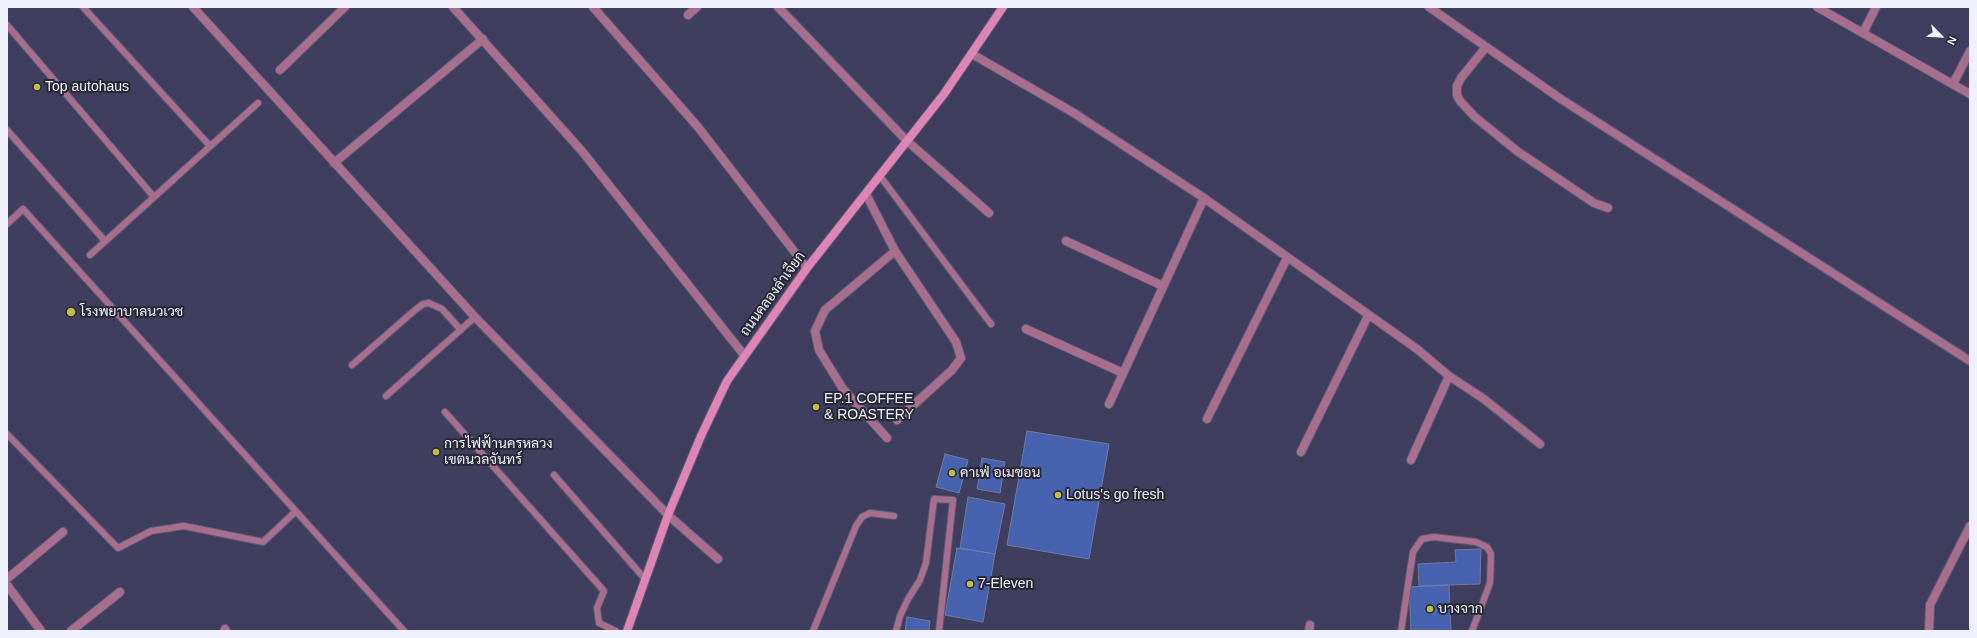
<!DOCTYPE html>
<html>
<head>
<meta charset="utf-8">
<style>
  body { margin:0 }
  #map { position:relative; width:1977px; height:638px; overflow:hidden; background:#403e5e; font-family:Arial,sans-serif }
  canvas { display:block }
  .frame { position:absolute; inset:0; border:8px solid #f1f1fd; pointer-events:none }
  .north { position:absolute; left:1921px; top:16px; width:40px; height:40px; -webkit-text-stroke:3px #272736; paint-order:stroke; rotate:114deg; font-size:11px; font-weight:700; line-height:16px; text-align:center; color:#f1f1fd }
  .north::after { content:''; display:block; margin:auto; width:14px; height:18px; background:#f1f1fd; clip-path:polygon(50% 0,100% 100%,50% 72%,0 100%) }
</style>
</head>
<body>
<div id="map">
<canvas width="1977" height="638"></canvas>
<div class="frame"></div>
<div class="north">N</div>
</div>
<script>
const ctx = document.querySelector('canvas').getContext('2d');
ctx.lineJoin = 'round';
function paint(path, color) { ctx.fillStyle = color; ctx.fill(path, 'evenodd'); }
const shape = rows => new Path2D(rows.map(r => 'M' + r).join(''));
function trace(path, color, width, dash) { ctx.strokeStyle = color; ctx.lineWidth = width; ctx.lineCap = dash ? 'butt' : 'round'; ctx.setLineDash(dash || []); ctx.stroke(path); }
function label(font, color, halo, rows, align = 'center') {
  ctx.font = font + ' Arial,Sarabun,sans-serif'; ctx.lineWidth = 4; ctx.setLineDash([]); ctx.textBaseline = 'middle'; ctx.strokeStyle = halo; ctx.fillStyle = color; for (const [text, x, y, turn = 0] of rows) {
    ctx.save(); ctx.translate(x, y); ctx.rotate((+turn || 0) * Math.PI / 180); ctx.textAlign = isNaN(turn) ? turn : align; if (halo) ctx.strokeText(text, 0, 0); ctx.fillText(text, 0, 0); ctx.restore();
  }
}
const building = shape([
  [1027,431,1109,444,1089,559,1007,545,1027,431],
  [945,454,968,460,959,493,936,487,945,454],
  [982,458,1005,462,1000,493,977,489,982,458],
  [968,497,1005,504,995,554,960,548,968,497],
  [957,548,995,554,983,622,945,615,957,548],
  [1481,549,1480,584,1419,586,1418,564,1456,562,1455,550,1481,549],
  [1449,585,1451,631,1411,631,1409,587,1449,585],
  [907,617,930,621,929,631,905,631,907,617]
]);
const lane = shape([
  [83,7,210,146],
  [7,25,154,197],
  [7,130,105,241],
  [880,176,991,324],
  [7,224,23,209,404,631],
  [90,255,258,103],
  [352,365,415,310,423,304,429,303,442,309,461,330],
  [386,396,475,317],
  [445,412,604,591,597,608,599,623,616,631],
  [7,434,118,548,151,531,184,526,263,542,296,511],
  [554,475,645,579],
  [813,631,856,526,862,517,870,513,894,516],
  [896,631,900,616,908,599,920,580,926,563,934,499,953,500,939,631],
  [1401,631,1413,552,1422,539,1434,537,1476,542,1487,547,1491,554,1490,583,1472,631]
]);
const street = shape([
  [193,7,475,317,668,515,718,559],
  [453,7,581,150,744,355],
  [593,7,698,127,807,268],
  [778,7,906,140,989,213],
  [1429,7,1561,99,1970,361],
  [1817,7,1970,94],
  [688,15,697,7],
  [1863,33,1876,7],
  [1486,47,1461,78,1457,86,1457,95,1460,101,1475,117,1517,151,1594,203,1608,208],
  [972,54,1074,113,1204,198,1417,349,1449,376,1484,399,1540,444],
  [280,70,345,7],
  [1953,84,1970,51],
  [334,163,483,39],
  [866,194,895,251,825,310,815,331,819,350,843,389,887,438],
  [1066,241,1163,286],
  [895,251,956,342,961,358,952,370,897,420],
  [1026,329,1123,373],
  [1109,404,1204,198],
  [1207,419,1287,258],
  [1301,452,1368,316],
  [1411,460,1449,376],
  [7,579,63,532],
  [7,585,41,631],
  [225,629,226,631],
  [71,631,120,592],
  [1309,631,1310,625],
  [1929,631,1930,605,1970,526]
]);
const secondary = shape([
  [627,631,668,515,701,436,727,381,807,268,944,94,1003,7]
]);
const markers = [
  [37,87,4,"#c3bd3e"],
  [71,312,5,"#c3bd3e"],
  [816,407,4,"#c3bd3e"],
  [436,452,4,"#c3bd3e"],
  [952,473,4,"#c3bd3e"],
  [1058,495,4,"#c3bd3e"],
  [970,584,4,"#c3bd3e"],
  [1430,609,4,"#c3bd3e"]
];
const poiNames = [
  ["Top autohaus",45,87],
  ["โรงพยาบาลนวเวช",80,312],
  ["EP.1 COFFEE",824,399],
  ["& ROASTERY",824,415],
  ["การไฟฟ้านครหลวง",444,444],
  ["เขตนวลจันทร์",444,460],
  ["คาเฟ่ อเมซอน",960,473],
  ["Lotus's go fresh",1066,495],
  ["7-Eleven",978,584],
  ["บางจาก",1438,609]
];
const streetNames = [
  ["ถนนคลองลำเจียก",773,294,-54]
];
paint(building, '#4763af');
trace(building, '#6e7c9e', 1);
trace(lane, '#5c5b77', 8);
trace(street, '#5c5b77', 10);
trace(secondary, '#5c5b77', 10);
trace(lane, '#a86e8d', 6);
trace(street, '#a86e8d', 8);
trace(secondary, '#df85b6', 8);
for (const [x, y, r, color] of markers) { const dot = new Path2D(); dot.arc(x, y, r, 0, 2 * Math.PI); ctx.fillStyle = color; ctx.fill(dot); trace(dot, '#272736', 1.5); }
label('14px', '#f1f1fd', '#272736', poiNames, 'left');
label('14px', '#f1f1fd', '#272736', streetNames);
</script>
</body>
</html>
